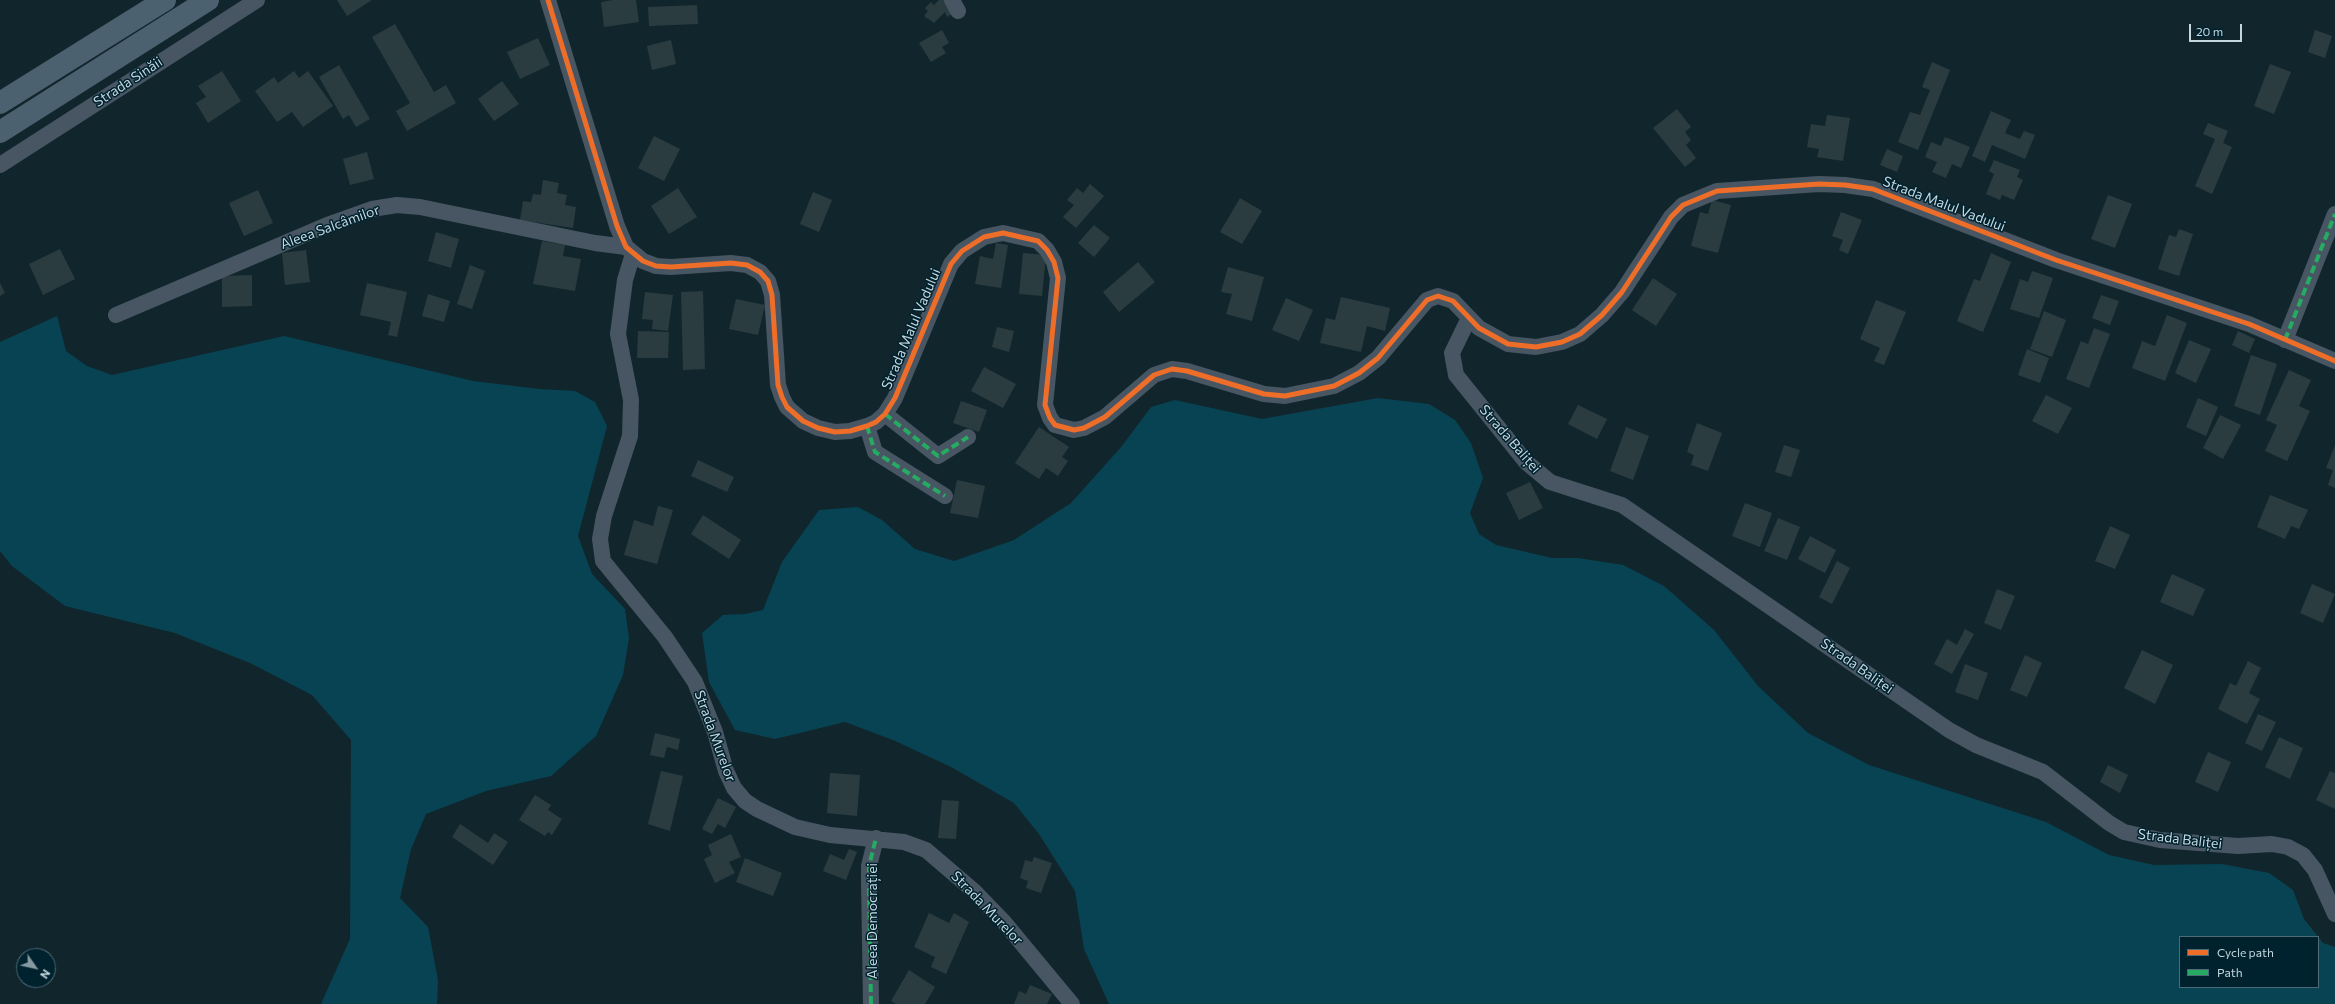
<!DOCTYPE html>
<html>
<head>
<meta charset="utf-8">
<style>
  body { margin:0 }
  #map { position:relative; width:2335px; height:1004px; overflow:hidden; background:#11262c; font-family:Commissioner,sans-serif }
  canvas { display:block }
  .legend { position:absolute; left:2179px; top:936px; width:140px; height:52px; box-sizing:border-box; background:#00222e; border:1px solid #4e6a75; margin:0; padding:5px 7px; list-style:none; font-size:12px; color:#c4d7df }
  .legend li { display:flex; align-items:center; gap:8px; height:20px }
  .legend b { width:20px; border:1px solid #4e6a75 }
  .north { position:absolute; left:16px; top:948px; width:40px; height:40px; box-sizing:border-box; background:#00222e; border:1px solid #4e6a75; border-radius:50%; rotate:124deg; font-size:11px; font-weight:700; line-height:16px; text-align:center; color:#c4d7df }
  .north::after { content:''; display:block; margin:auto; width:14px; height:18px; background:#8599a0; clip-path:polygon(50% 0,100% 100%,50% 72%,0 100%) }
  .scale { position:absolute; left:2189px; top:24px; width:53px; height:18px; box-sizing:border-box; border:2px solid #c4d7df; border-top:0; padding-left:5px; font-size:12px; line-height:14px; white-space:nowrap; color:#c4d7df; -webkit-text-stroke:3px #00222e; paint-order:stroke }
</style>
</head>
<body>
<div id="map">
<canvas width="2335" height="1004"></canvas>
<ul class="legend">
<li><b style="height:5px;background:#ee6e29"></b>Cycle path</li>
<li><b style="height:5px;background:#26ab63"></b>Path</li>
</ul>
<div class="north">N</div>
<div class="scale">20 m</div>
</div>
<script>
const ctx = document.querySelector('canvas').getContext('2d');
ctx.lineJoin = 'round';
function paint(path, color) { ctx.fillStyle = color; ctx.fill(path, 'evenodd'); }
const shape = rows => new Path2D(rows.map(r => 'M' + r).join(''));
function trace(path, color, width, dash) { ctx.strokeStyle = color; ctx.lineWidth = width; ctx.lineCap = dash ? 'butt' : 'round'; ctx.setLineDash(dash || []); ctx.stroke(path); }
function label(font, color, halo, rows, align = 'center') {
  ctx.font = font + ' Commissioner,sans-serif'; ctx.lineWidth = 3; ctx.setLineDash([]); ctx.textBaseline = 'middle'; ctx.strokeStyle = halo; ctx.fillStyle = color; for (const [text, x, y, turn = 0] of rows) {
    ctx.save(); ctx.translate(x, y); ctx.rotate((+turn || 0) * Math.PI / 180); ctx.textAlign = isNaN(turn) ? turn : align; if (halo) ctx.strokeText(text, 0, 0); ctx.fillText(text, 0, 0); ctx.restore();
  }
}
const green = shape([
  [57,316,66,351,87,366,112,375,284,336,473,381,539,389,575,391,595,402,607,426,578,536,592,574,625,609,629,638,623,675,596,736,551,776,486,791,426,814,411,849,400,898,428,927,438,980,437,1004,321,1004,350,939,351,740,312,695,250,663,175,633,65,606,12,566,0,551,0,342],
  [1378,398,1429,404,1455,420,1471,443,1483,478,1470,513,1479,534,1496,545,1552,558,1578,558,1623,565,1664,586,1714,630,1758,686,1808,733,1869,765,2046,822,2109,855,2154,865,2222,864,2269,873,2293,890,2304,919,2323,943,2335,947,2335,1004,1109,1004,1084,949,1075,891,1039,834,1014,803,951,767,893,740,845,722,775,739,735,730,709,682,702,633,723,615,745,614,763,610,782,562,819,510,858,507,882,520,915,549,954,561,1014,540,1071,503,1122,446,1151,407,1175,400,1262,419],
  [2180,937,2318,937,2318,987,2180,987]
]);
const building = shape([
  [337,0,372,0,347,16],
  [613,0,636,0,639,22,604,27,601,2],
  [939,0,944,0,952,14,947,17,945,12,934,23,924,16,928,11,925,8,931,2,934,5],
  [697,5,698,24,649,26,648,7],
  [395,24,434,92,446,85,456,103,407,131,396,111,410,103,372,37],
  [942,30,949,43,942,47,946,53,931,62,919,43],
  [2315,30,2332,36,2325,58,2308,52],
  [538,38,550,65,520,79,507,52],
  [671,40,676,64,652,70,647,46],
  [1932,62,1950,70,1918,150,1898,142,1910,112,1920,115,1930,90,1922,87],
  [2270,64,2291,72,2274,114,2254,106],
  [339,65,370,119,356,127,349,115,343,119,319,77],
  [222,71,241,101,208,123,196,103,206,97,198,86],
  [294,71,299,78,308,71,333,106,303,127,292,112,277,122,255,91,274,77,278,83],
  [502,81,519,104,494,121,478,99],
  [1677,109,1691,127,1685,132,1691,140,1686,145,1696,158,1685,167,1653,128],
  [1991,111,2011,120,2005,133,2020,139,2024,131,2035,135,2025,159,1992,145,1985,162,1972,156],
  [1827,115,1850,118,1843,161,1817,157,1819,149,1807,147,1811,124,1825,126],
  [2208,123,2228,131,2223,143,2232,147,2212,194,2195,186,2215,139,2203,134],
  [654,136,680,149,664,181,638,168],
  [1945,137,1970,147,1961,168,1952,164,1946,178,1932,172,1937,162,1925,157,1931,142,1941,146],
  [1887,149,1903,156,1897,172,1880,165],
  [367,152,374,179,350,185,343,159],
  [1994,160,2020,170,2017,177,2023,180,2014,200,2002,195,2000,200,1986,194,1994,174,1989,171],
  [543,180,559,183,557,193,567,195,565,205,576,207,573,228,520,220,523,201,531,202,533,194,541,195],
  [1090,184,1104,196,1076,228,1063,217,1074,205,1067,200,1077,188,1083,193],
  [678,188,697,217,669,234,651,206],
  [258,190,273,223,244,236,229,203],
  [813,192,832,200,819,232,800,224],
  [2108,195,2132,204,2115,248,2091,239],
  [1240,198,1262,211,1242,244,1220,232],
  [1712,200,1731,205,1718,253,1691,246,1700,212,1708,214],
  [1841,212,1862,220,1848,254,1839,250,1843,240,1832,236],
  [1094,225,1110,238,1094,257,1078,243],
  [2179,229,2193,234,2179,276,2158,269,2169,235,2176,237],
  [436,232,459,239,451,268,428,261],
  [542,241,565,245,563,256,581,259,575,291,533,284],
  [996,243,1008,245,1001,288,975,284,980,256,993,259],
  [60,249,75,279,43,295,29,264],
  [306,250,310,282,285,285,282,253],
  [1023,253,1046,255,1042,296,1019,294],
  [1991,253,2011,262,1983,332,1957,321,1974,279,1980,281],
  [1138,262,1155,282,1119,312,1103,292],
  [470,265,485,271,472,309,457,304],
  [1228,267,1264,277,1252,321,1226,314,1232,294,1221,292],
  [2032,271,2053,278,2039,318,2010,309,2020,279,2028,282],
  [252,275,252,306,222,307,222,276],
  [1653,278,1677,294,1656,326,1632,310],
  [0,283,5,293,0,296],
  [367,283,407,292,397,337,388,335,391,322,360,315],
  [703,291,705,369,683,370,681,292],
  [645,292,673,295,668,331,652,329,653,320,642,319],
  [428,294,450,301,444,322,422,316],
  [2101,295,2119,301,2110,325,2092,318],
  [1341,297,1390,308,1385,331,1367,326,1361,352,1320,343,1326,318,1335,320],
  [1286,298,1313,310,1299,341,1272,330],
  [736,299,765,305,758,335,729,329],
  [1876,300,1906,312,1884,365,1874,361,1880,348,1860,339],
  [2044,311,2066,320,2052,357,2030,349],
  [2167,315,2187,323,2165,381,2132,368,2142,341,2155,346],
  [997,327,1014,331,1009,352,992,347],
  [2094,328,2110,334,2089,388,2066,379,2081,341,2088,344],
  [638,331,669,332,668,358,637,358],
  [2238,331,2255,339,2249,353,2232,345],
  [2189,340,2211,349,2196,383,2175,373],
  [2027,349,2049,358,2040,383,2018,375],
  [2251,355,2277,364,2260,415,2234,406],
  [984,367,1016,384,1003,408,971,391],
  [2289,370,2311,380,2299,406,2310,411,2287,461,2265,451,2277,425,2266,420],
  [2046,395,2072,408,2058,434,2032,421],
  [2198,398,2218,407,2206,436,2186,427],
  [961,401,987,410,979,432,953,423],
  [1578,405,1607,419,1597,439,1568,424],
  [2220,415,2241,425,2223,459,2203,448],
  [1697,423,1722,433,1708,471,1691,465,1694,455,1687,452],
  [1039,427,1069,447,1062,457,1068,461,1058,476,1046,468,1039,479,1015,463],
  [1626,427,1649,436,1633,480,1610,471],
  [1784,445,1800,450,1791,477,1775,472],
  [2335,445,2335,488,2328,485,2333,470,2326,468],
  [698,460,734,477,727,492,691,476],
  [957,480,985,486,978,518,950,513],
  [1530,482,1543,508,1519,520,1506,493],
  [2270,495,2308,510,2299,529,2291,526,2285,539,2257,527],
  [1745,503,1772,513,1760,547,1732,536],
  [658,506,673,510,657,564,624,555,634,520,653,526],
  [703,515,741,540,729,559,691,534],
  [1778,518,1800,527,1787,560,1764,551],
  [2110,526,2130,535,2115,569,2095,561],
  [1810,536,1836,550,1825,573,1798,559],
  [1837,561,1850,568,1832,604,1819,597],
  [2172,574,2205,589,2193,616,2160,602],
  [2312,584,2335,594,2323,623,2300,613],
  [1997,589,2015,596,2001,630,1984,623],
  [1965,629,1974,634,1952,674,1934,664,1947,639,1957,645],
  [2142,650,2173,665,2155,704,2124,688],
  [2025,655,2042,663,2027,697,2010,690],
  [2248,661,2261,668,2249,693,2260,699,2247,724,2218,709,2230,683,2236,686],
  [1965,664,1988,673,1978,700,1955,692],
  [2258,714,2276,722,2262,751,2245,743],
  [655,733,680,739,678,750,667,747,664,758,650,755],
  [2279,737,2303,748,2290,779,2265,767],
  [2208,752,2231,762,2218,792,2195,782],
  [2108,765,2128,775,2120,793,2100,782],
  [661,771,683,776,670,831,648,824],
  [2330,771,2335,773,2335,809,2316,800],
  [830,773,860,775,857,816,827,813],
  [535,795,551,805,548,810,562,819,552,835,548,832,545,836,519,820],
  [718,798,736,807,725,828,718,824,712,834,702,829],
  [942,800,959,801,956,839,938,838],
  [460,824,488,843,494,833,508,842,493,865,452,837],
  [731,834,741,857,729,862,735,873,715,883,704,859,712,855,708,845],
  [849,849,857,852,846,880,823,871,830,854,844,860],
  [1034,857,1052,863,1041,893,1026,888,1028,881,1020,878,1025,860,1032,862],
  [745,858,782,873,773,896,736,882],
  [929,913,949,923,954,913,969,922,946,974,931,967,935,957,914,947],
  [909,970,935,987,925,1004,896,1004,891,1001],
  [1030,985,1052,994,1047,1004,1014,1004,1019,991,1026,994]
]);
const minor = shape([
  [548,0,617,226,626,247,643,261,656,266,671,267,731,263,747,265,760,272,768,281,772,295,778,385,782,397,787,407,803,421,818,428,835,432,850,431,867,426,876,422,885,414,895,398,951,264,962,251,984,237,1003,233,1038,241,1047,250,1054,262,1058,278,1045,405,1050,418,1055,425,1074,430,1084,428,1105,417,1154,375,1172,369,1187,371,1264,394,1285,396,1334,386,1359,373,1378,358,1427,300,1438,296,1453,301,1479,328,1508,344,1536,347,1562,342,1580,334,1602,315,1622,292,1671,217,1683,205,1717,191,1819,184,1845,185,1873,189,2056,260,2249,324,2335,361],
  [952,0,958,11],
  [0,165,257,0],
  [633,254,625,280,618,334,631,400,630,436,604,516,600,539,603,561,665,637,695,682,715,732,726,771,734,788,745,801,757,809,795,827,830,835,904,842,926,850,974,891,1004,922,1072,1004],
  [116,315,327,225,372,209,397,205,420,207,595,243,626,247],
  [1469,318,1452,353,1456,375,1526,462,1550,482,1622,505,1949,730,1976,745,2043,772,2109,823,2124,832,2160,840,2238,846,2272,844,2288,847,2303,855,2315,870,2335,914],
  [2285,340,2335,214],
  [885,414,938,456,968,437],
  [867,426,875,452,945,496],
  [871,1004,869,881,869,866,876,838]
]);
const trunk = shape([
  [0,103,165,0],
  [0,132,208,0]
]);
const quiet = shape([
  [2285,340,2335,214],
  [885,414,938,456,968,437],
  [867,426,875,452,945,496],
  [871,1004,869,881,869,866,876,838]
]);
const cycleway = shape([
  [548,0,617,226,626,247,643,261,656,266,671,267,731,263,747,265,760,272,768,281,772,295,778,385,782,397,787,407,803,421,818,428,835,432,850,431,867,426,876,422,885,414,895,398,951,264,962,251,984,237,1003,233,1038,241,1047,250,1054,262,1058,278,1045,405,1050,418,1055,425,1074,430,1084,428,1105,417,1154,375,1172,369,1187,371,1264,394,1285,396,1334,386,1359,373,1378,358,1427,300,1438,296,1453,301,1479,328,1508,344,1536,347,1562,342,1580,334,1602,315,1622,292,1671,217,1683,205,1717,191,1819,184,1845,185,1873,189,2056,260,2249,324,2335,361]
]);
const streetNames = [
  ["Strada Sinăii",128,82,-33],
  ["Strada Malul Vadului",1944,204,21],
  ["Aleea Salcâmilor",330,227,-20],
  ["Strada Malul Vadului",911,329,-67],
  ["Strada Baliței",1510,439,49],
  ["Strada Baliței",1857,666,35],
  ["Strada Murelor",715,736,70],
  ["Strada Baliței",2180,839,7],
  ["Strada Murelor",987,908,46],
  ["Aleea Democrației",872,921,-90]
];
paint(green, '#084353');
paint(building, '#2a3c3f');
trace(minor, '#475662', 16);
trace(trunk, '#4c616f', 22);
trace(quiet, '#26ab63', 4, [8, 4]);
trace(cycleway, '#ee6e29', 5);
label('14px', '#c4d7df', '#00222e', streetNames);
</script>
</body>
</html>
